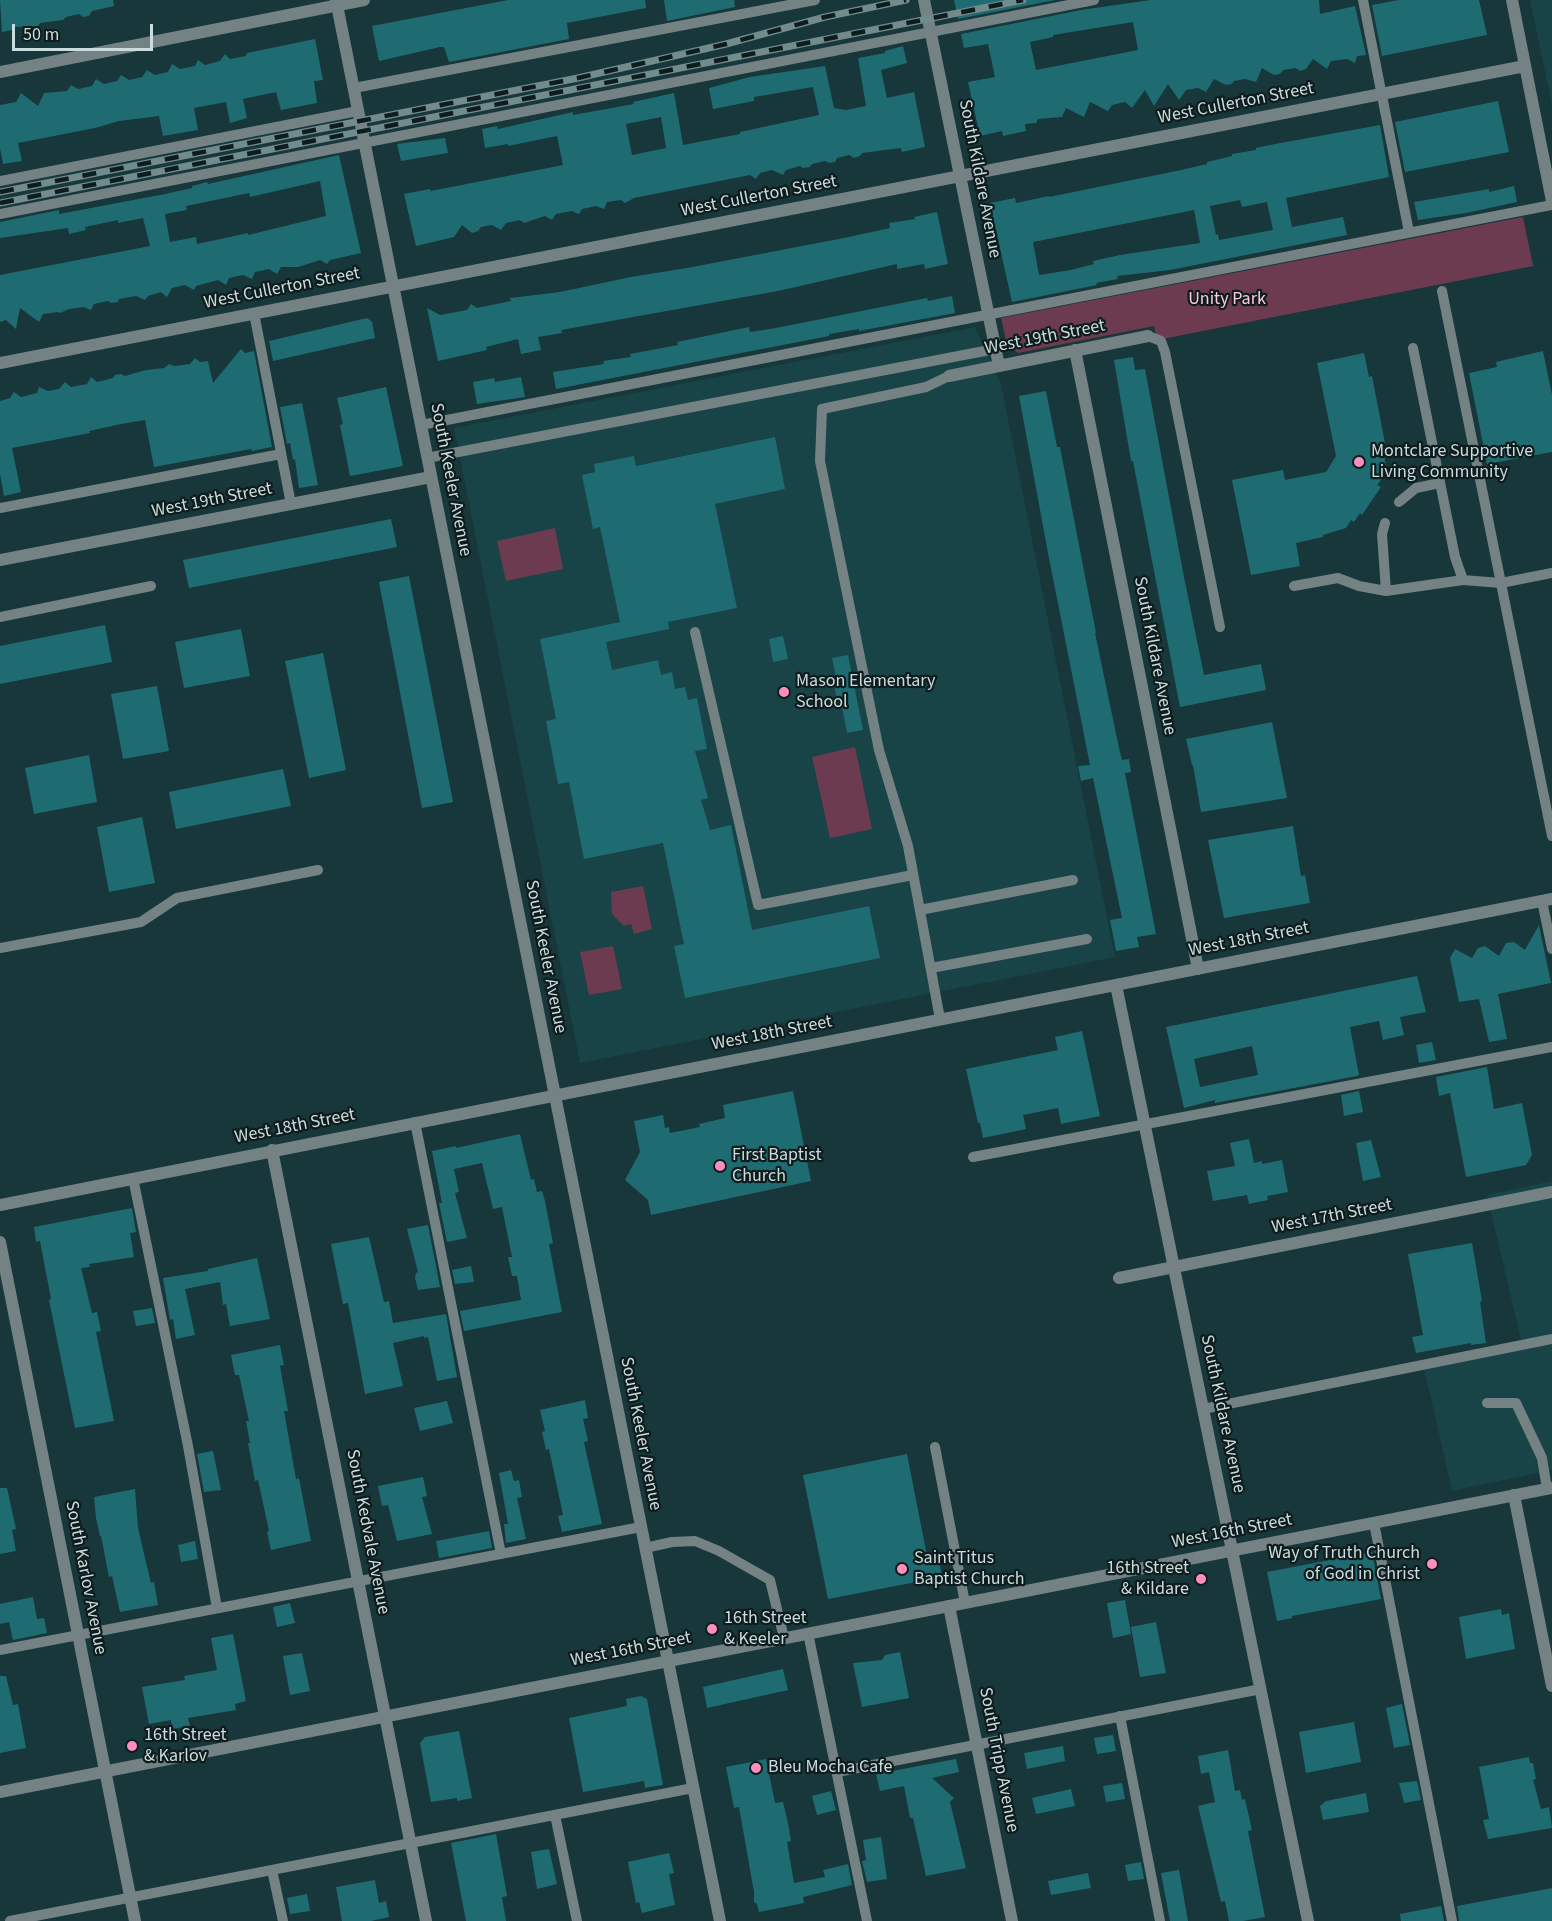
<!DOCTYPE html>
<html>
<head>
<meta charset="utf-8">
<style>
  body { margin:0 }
  #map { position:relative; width:1552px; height:1921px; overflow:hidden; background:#17373a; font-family:"Source Sans 3",sans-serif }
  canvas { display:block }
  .scale { position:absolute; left:12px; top:24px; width:141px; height:27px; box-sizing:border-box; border:3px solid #cadcdd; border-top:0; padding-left:8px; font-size:18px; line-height:21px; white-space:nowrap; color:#cadcdd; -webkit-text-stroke:4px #0f1c1d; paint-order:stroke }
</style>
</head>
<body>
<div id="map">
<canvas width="1552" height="1921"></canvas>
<div class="scale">50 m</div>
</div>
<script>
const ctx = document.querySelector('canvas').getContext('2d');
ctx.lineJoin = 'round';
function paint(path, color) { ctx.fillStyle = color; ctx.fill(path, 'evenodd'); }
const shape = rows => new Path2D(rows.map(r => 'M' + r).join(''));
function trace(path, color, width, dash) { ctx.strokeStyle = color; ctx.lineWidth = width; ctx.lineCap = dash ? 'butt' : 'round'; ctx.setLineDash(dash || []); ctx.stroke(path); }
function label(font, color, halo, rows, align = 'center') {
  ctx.font = font + ' "Source Sans 3",sans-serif'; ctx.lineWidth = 4.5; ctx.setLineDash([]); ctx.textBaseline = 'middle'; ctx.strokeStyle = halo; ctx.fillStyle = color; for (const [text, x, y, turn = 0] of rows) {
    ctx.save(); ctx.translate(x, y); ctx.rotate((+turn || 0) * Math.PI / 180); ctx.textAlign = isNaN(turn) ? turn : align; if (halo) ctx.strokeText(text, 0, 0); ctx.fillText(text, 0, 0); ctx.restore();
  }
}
const built = shape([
  [1530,0,1552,0,1552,105],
  [975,327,1001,384,1115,957,580,1063,454,428],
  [1552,1181,1552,1470,1452,1491,1424,1368,1523,1349,1487,1195]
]);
const green = shape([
  [1523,217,1533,266,1157,340,1154,326,1018,353,1007,345,1001,318],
  [555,528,563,569,506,581,497,541],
  [855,747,872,829,830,838,812,757],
  [643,886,652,929,634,934,631,924,624,926,612,914,611,892],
  [613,946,622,989,589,995,580,952]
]);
const building = shape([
  [0,0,113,0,114,6,92,11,89,16,83,17,79,14,66,17,63,20,40,23,38,26,15,27,12,30,2,32],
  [508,0,645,0,646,8,567,23,569,39,449,62,444,47,440,47,379,61,372,26],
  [664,0,734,0,735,7,667,21],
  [954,0,1055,0,958,19],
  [1151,0,1319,0,1320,14,1355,6,1366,55,1357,56,1355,63,1347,59,1331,61,1327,69,1313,59,1306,69,1300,71,1296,68,1283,70,1280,74,1274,75,1262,68,1256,82,1245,79,1234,81,1232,84,1226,85,1214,79,1206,92,1198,88,1186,90,1179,100,1168,84,1154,106,1145,90,1132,108,1125,102,1112,105,1108,111,1090,102,1084,117,1066,108,1062,117,1038,119,1036,123,1025,124,1026,131,1003,136,1002,131,980,136,968,82,995,77,988,44,964,48,961,34,1081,10],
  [1133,22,1138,50,1036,70,1030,42,1053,37,1053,35],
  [1399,0,1479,0,1487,35,1382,56,1372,5],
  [315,39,323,80,314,81,317,103,281,110,276,92,243,99,247,118,230,123,226,102,194,108,198,130,163,136,159,116,119,121,95,128,18,143,22,161,3,164,0,148,0,105,16,102,21,93,38,106,44,93,67,91,71,85,78,89,92,86,96,79,104,84,117,81,121,75,129,80,142,77,147,70,155,75,168,72,172,64,180,69,195,66,198,60,205,65,220,61,225,54,230,59,246,56,247,53],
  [903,46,907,63,881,70,887,98,914,92,925,147,902,152,901,148,862,153,860,156,854,158,849,155,837,158,835,162,829,163,825,161,812,164,810,167,803,168,800,166,786,170,783,175,772,170,760,173,756,179,750,175,634,198,625,203,621,200,607,202,604,209,596,206,582,209,579,214,572,211,556,214,552,220,545,216,524,223,520,220,506,223,501,230,492,225,481,227,478,231,472,233,462,225,454,237,416,246,404,194,430,189,431,191,563,165,557,136,508,146,508,144,485,148,482,129,497,126,498,129,573,112,573,115,634,104,633,102,674,93,683,145,740,134,740,132,819,115,813,87,754,97,754,101,713,109,709,88,750,77,825,66,834,108,846,110,866,106,858,58,885,53,885,51],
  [661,117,666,148,632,155,626,124],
  [1498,101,1509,152,1405,172,1395,122],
  [1380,125,1389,177,1286,198,1292,227,1343,217,1347,235,1170,270,1117,276,1118,279,1096,283,1097,285,1012,302,990,203,1015,198,1016,203,1049,196,1049,197,1181,170,1207,164,1207,162,1232,156,1232,154,1256,150,1256,148,1275,144],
  [1240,200,1242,207,1267,202,1273,230,1219,240,1218,234,1216,235,1210,206],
  [1194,210,1200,243,1120,255,1093,261,1094,264,1071,270,1039,275,1033,242],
  [445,138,448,153,401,161,397,144],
  [339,155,361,253,330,260,327,264,320,260,298,267,281,267,277,274,269,269,255,272,252,279,243,275,229,278,226,285,218,280,196,286,194,290,185,285,172,288,167,297,161,292,148,296,145,300,136,296,119,299,118,302,111,303,108,301,94,304,91,310,84,307,69,309,60,313,58,312,43,314,39,322,20,308,16,329,6,320,0,322,0,275,150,246,143,218,118,223,118,220,85,227,86,230,69,234,68,228,0,238,0,222,59,210,59,214,165,194,192,188,192,186,207,182,208,184],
  [320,181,326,216,248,235,248,233,197,244,196,237,170,242,165,214,187,210,186,206,249,193,250,197],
  [1514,186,1517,202,1466,213,1418,220,1414,202,1472,192,1489,189,1489,192],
  [937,212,948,264,925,269,924,264,897,269,897,264,778,291,561,330,562,333,538,337,541,350,521,354,518,339,486,347,487,350,438,361,427,308,440,315,467,310,471,304,477,308,511,301,510,298,560,292,631,277,687,268,844,238,890,228,889,223,915,219,914,217],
  [952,296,955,313,859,331,859,329,829,334,829,336,556,389,553,372,604,364,603,361,631,357,630,354,678,345,677,342,749,327,750,332,776,328,927,298,928,301],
  [367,318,372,322,375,338,273,361,269,341],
  [241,349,245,353,254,351,272,447,252,451,251,449,154,467,145,420,121,424,89,431,90,433,12,448,21,492,4,496,0,474,0,401,10,398,14,392,21,397,37,393,39,387,48,391,59,389,65,382,71,387,87,384,91,377,97,382,113,378,115,375,121,374,125,376,146,370,164,368,169,364,174,366,190,364,195,358,200,362,208,361,213,383],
  [1543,351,1552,395,1552,452,1487,464,1469,373,1497,367,1496,362],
  [1364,353,1369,377,1372,376,1385,443,1382,443,1386,467,1381,474,1384,476,1377,485,1381,487,1362,515,1360,513,1354,522,1351,520,1346,528,1323,535,1323,537,1296,543,1300,566,1251,575,1232,480,1283,470,1285,480,1326,472,1336,456,1317,363],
  [1133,357,1135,370,1145,369,1183,572,1204,675,1261,664,1266,690,1180,707,1133,461,1131,461,1114,360],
  [521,377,525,397,477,404,473,382,494,378,495,382],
  [386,387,403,466,350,476,340,425,343,424,337,398],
  [1046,391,1057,447,1060,447,1096,633,1095,633,1119,748,1122,760,1129,759,1131,772,1125,773,1156,934,1137,937,1139,947,1116,951,1110,920,1122,918,1093,778,1081,781,1078,766,1090,765,1048,553,1019,396],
  [302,403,318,485,299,488,295,459,293,460,290,443,287,444,280,407],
  [775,437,785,489,715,504,737,608,668,622,669,629,606,642,612,670,658,660,661,675,672,672,675,689,685,687,688,700,697,698,707,749,695,751,708,798,701,800,710,830,731,825,752,930,869,906,880,958,685,998,674,946,684,944,663,843,584,859,569,782,558,784,546,721,556,719,540,639,620,622,600,527,593,529,582,475,595,472,594,464,634,456,636,466],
  [391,519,397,547,189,588,183,560],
  [409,576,453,802,422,808,379,582],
  [105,625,112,662,0,684,0,646],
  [241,629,250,676,184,688,175,642],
  [783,636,788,659,773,662,769,639],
  [323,653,346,770,309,778,285,661],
  [848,655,863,730,847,733,842,706,838,707,834,683,837,682,832,658],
  [157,686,169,751,123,759,111,694],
  [1272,722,1287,798,1201,812,1193,765,1192,765,1186,739],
  [89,755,97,802,34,814,25,768],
  [283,769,291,806,176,829,169,792],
  [142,817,155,883,109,892,97,827],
  [1293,826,1301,876,1305,875,1310,903,1224,918,1208,840],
  [1539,925,1551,983,1498,994,1507,1039,1489,1042,1479,999,1459,1002,1450,958,1455,949,1472,958,1478,948,1485,946,1499,956,1506,943,1514,942,1525,950],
  [1417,976,1426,1012,1400,1017,1404,1035,1383,1040,1379,1021,1350,1027,1359,1075,1357,1076,1215,1103,1215,1100,1184,1108,1166,1027],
  [1252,1046,1258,1075,1200,1087,1194,1059],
  [1082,1031,1100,1116,1061,1124,1058,1108,1023,1115,1026,1129,983,1138,980,1123,978,1123,966,1069,1058,1050,1055,1037],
  [1432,1042,1436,1060,1419,1063,1416,1045],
  [1487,1067,1494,1109,1522,1103,1532,1155,1526,1165,1466,1177,1450,1093,1439,1096,1436,1077],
  [793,1091,811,1181,651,1215,648,1200,625,1180,640,1152,634,1121,663,1115,665,1128,669,1127,670,1133,700,1127,699,1124,725,1118,723,1105],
  [1359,1091,1363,1112,1344,1116,1341,1095],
  [520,1134,531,1180,534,1179,537,1192,542,1191,545,1201,553,1243,549,1244,562,1312,464,1331,460,1311,521,1300,517,1276,512,1276,508,1257,512,1257,502,1207,493,1209,482,1163,454,1169,459,1192,455,1193,467,1238,447,1242,439,1203,442,1203,432,1151,456,1146,456,1148],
  [1249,1139,1254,1163,1262,1161,1262,1164,1282,1160,1288,1192,1267,1196,1268,1200,1249,1204,1247,1195,1213,1201,1207,1171,1235,1166,1230,1143],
  [1371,1140,1381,1177,1363,1181,1356,1143],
  [132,1208,136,1232,130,1233,134,1257,89,1264,90,1267,81,1268,92,1313,97,1312,101,1331,96,1332,114,1421,75,1428,49,1300,51,1299,40,1241,36,1242,34,1227],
  [428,1225,440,1287,418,1290,415,1278,416,1273,418,1272,407,1229],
  [369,1237,384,1302,389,1301,393,1323,446,1314,457,1377,437,1381,428,1337,424,1338,424,1336,393,1343,403,1386,365,1394,348,1303,343,1304,331,1244],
  [1472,1243,1482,1301,1480,1302,1486,1343,1471,1345,1471,1343,1416,1353,1412,1337,1423,1335,1408,1254],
  [257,1258,270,1319,230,1326,226,1304,223,1305,220,1282,185,1289,195,1335,176,1339,173,1319,170,1320,163,1278,208,1271,208,1269],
  [471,1266,474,1282,455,1284,452,1270],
  [152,1308,155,1323,136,1326,133,1311],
  [280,1345,284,1365,280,1366,288,1411,284,1411,296,1479,299,1478,311,1541,271,1550,267,1532,269,1531,258,1480,255,1481,248,1443,250,1443,246,1421,249,1421,239,1375,235,1375,231,1355],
  [585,1400,588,1418,583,1419,588,1441,584,1442,602,1524,562,1532,558,1516,563,1515,549,1449,546,1450,542,1432,545,1431,540,1410],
  [447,1401,453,1423,420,1431,414,1408],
  [213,1451,221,1490,204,1492,197,1454],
  [907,1454,928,1561,939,1560,942,1577,828,1599,803,1475],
  [511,1470,514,1481,519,1480,522,1497,517,1498,526,1539,506,1543,504,1524,508,1524,499,1473],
  [423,1477,427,1496,422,1497,432,1534,397,1541,388,1505,382,1506,378,1486],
  [0,1488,7,1488,16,1529,12,1530,16,1551,0,1554],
  [135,1489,138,1528,151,1583,154,1582,158,1605,120,1612,112,1576,109,1577,101,1536,100,1536,96,1518,94,1497],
  [489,1531,492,1548,439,1558,436,1541],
  [195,1541,198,1559,181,1562,178,1545],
  [1372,1552,1381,1599,1292,1616,1292,1618,1277,1621,1267,1572],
  [33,1597,37,1619,44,1618,47,1633,13,1640,9,1622,0,1624,0,1604],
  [1125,1600,1131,1634,1113,1638,1107,1603],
  [290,1603,295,1623,277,1627,273,1607],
  [1501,1609,1502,1615,1509,1613,1515,1649,1466,1659,1459,1617],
  [1156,1622,1166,1673,1140,1677,1131,1627],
  [233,1634,246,1701,235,1704,236,1710,188,1718,190,1726,172,1729,171,1720,149,1724,142,1687,185,1680,184,1676,217,1670,211,1638],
  [900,1652,909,1698,862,1707,853,1663,882,1660,885,1655],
  [302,1653,310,1691,290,1695,283,1656],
  [783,1669,788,1690,707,1708,703,1687],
  [0,1676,6,1676,13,1705,18,1704,26,1748,0,1753],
  [641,1696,647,1699,663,1785,645,1788,644,1781,583,1792,569,1718,627,1706,626,1699],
  [1402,1704,1410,1745,1394,1748,1386,1708],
  [1354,1722,1361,1762,1306,1773,1299,1732],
  [459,1731,472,1798,457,1801,457,1798,431,1802,420,1743,425,1737],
  [1113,1735,1116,1751,1097,1754,1094,1738],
  [1063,1746,1065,1761,1027,1769,1024,1753],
  [1228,1750,1235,1791,1240,1790,1242,1800,1245,1799,1252,1830,1248,1831,1265,1917,1243,1921,1229,1921,1225,1901,1221,1902,1198,1806,1215,1802,1209,1772,1201,1774,1198,1756],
  [1529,1757,1530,1763,1533,1763,1536,1779,1533,1780,1541,1809,1549,1807,1552,1828,1488,1839,1483,1820,1489,1819,1479,1767],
  [766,1759,775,1803,783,1802,788,1823,791,1841,787,1842,794,1883,825,1877,823,1870,848,1864,852,1885,803,1897,804,1903,759,1912,757,1904,754,1902,754,1892,739,1807,734,1808,726,1767],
  [956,1759,959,1772,932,1778,954,1798,950,1802,966,1868,926,1876,913,1818,910,1818,904,1786,880,1791,876,1774],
  [1417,1781,1421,1800,1404,1803,1399,1783],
  [1122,1783,1125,1799,1106,1802,1103,1786],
  [1071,1789,1075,1806,1036,1814,1032,1798],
  [831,1791,836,1810,817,1815,812,1796],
  [1366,1793,1369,1812,1323,1820,1320,1806,1326,1801],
  [496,1834,507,1896,502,1897,506,1921,466,1921,451,1843],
  [881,1837,887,1879,867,1882,862,1861,866,1860,863,1840],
  [549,1849,557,1884,537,1889,531,1852],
  [669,1853,674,1873,669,1874,675,1905,642,1913,639,1902,636,1903,628,1862],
  [1141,1862,1144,1879,1128,1881,1125,1865],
  [1179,1870,1188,1921,1170,1921,1161,1873],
  [1088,1873,1091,1888,1051,1895,1048,1881],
  [375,1880,379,1903,386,1901,389,1917,371,1921,342,1921,336,1887],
  [1552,1888,1552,1921,1459,1921,1457,1906],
  [307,1894,310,1911,290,1914,287,1898],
  [1441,1906,1444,1921,1401,1921,1400,1914]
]);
const service = shape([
  [1363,0,1409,232],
  [354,88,815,0],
  [0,181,358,111],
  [0,214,1094,0],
  [1442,291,1552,836],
  [254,313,291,504],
  [1148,336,1161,341,1165,352,1220,627],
  [1413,348,1455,557,1463,580],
  [421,425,1552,205],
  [427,458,995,349],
  [1399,502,1416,488,1440,483],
  [0,508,281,454],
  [1385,523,1382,534,1386,591],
  [1294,586,1338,578,1359,586,1386,591,1463,580,1501,583,1552,573],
  [0,617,151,586],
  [695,632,758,905,913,875],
  [1542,901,1552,949],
  [920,910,1073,880],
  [0,948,141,922,177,898,318,870],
  [931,968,1087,939],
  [940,1019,908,846,879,750,820,461,822,409,926,387,949,376],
  [415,1122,501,1554],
  [973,1157,1552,1047],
  [133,1178,188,1446,217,1608],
  [1487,1403,1516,1403,1542,1458,1547,1489],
  [1203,1409,1552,1339],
  [935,1447,965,1603],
  [1374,1523,1452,1921],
  [645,1548,672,1542,695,1541,719,1551,770,1580,784,1638],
  [808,1633,867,1921],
  [0,1650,641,1527],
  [1120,1716,1160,1921],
  [837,1772,1261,1689],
  [555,1815,577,1921],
  [272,1870,283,1921],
  [10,1921,693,1788]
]);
const minor = shape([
  [924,0,999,366],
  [0,72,364,0],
  [1075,350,1198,969],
  [0,363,1525,66],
  [949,376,1148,336],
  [0,560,431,477],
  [1116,985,1308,1921],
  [272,1150,426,1921],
  [0,1205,1552,899],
  [0,1242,135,1921],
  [1119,1278,1552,1192],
  [1514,1495,1552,1686],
  [949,1606,1012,1921]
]);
const tertiary = shape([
  [336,0,720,1921],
  [1512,0,1552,201],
  [0,1792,1552,1488]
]);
const rail = shape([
  [0,192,578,78,726,44,825,17,906,0],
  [0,203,1023,0]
]);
const markers = [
  [1359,462,6,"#fe8ebd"],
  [784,692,6,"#fe8ebd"],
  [720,1166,6,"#fe8ebd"],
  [1432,1564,6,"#fe8ebd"],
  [902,1569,6,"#fe8ebd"],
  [1201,1579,6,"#fe8ebd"],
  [712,1629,6,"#fe8ebd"],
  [132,1746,6,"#fe8ebd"],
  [756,1768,6,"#fe8ebd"]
];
const streetNames = [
  ["West Cullerton Street",1236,104,-11],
  ["South Kildare Avenue",979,179,79],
  ["West Cullerton Street",759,197,-11],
  ["West Cullerton Street",282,289,-11],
  ["West 19th Street",1045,338,-11],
  ["South Keeler Avenue",450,480,79],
  ["West 19th Street",212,501,-11],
  ["South Kildare Avenue",1154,656,79],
  ["West 18th Street",1249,940,-11],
  ["South Keeler Avenue",545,957,79],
  ["West 18th Street",772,1034,-11],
  ["West 18th Street",295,1127,-11],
  ["West 17th Street",1332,1217,-11],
  ["South Kildare Avenue",1222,1414,78],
  ["South Keeler Avenue",640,1434,79],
  ["South Kedvale Avenue",367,1532,79],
  ["West 16th Street",1232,1532,-11],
  ["South Karlov Avenue",85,1578,79],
  ["West 16th Street",631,1650,-11],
  ["South Tripp Avenue",998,1760,79]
];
const parkNames = [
  ["Unity Park",1227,300]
];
const poiNames = [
  ["Montclare Supportive",1371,452],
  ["Living Community",1371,473],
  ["Mason Elementary",796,682],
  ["School",796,703],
  ["First Baptist",732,1156],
  ["Church",732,1177],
  ["Way of Truth Church",1420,1554,"right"],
  ["of God in Christ",1420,1575,"right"],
  ["Saint Titus",914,1559],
  ["Baptist Church",914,1580],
  ["16th Street",1189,1569,"right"],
  ["& Kildare",1189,1590,"right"],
  ["16th Street",724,1619],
  ["& Keeler",724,1640],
  ["16th Street",144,1736],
  ["& Karlov",144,1757],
  ["Bleu Mocha Cafe",768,1768]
];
paint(built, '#184347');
paint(green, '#6d3b50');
paint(building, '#1e6c72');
trace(service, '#748284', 10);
trace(minor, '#748284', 12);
trace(tertiary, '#748284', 12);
trace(rail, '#728b8d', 7);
trace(rail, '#0f1c1d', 4.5, [14]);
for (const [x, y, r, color] of markers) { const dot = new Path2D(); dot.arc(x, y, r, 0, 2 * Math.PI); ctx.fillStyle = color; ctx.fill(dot); trace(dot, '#0f1c1d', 2); }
label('18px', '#cadcdd', '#0f1c1d', streetNames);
label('18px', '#fccadd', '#0f1c1d', parkNames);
label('18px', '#cadcdd', '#0f1c1d', poiNames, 'left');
</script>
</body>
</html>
